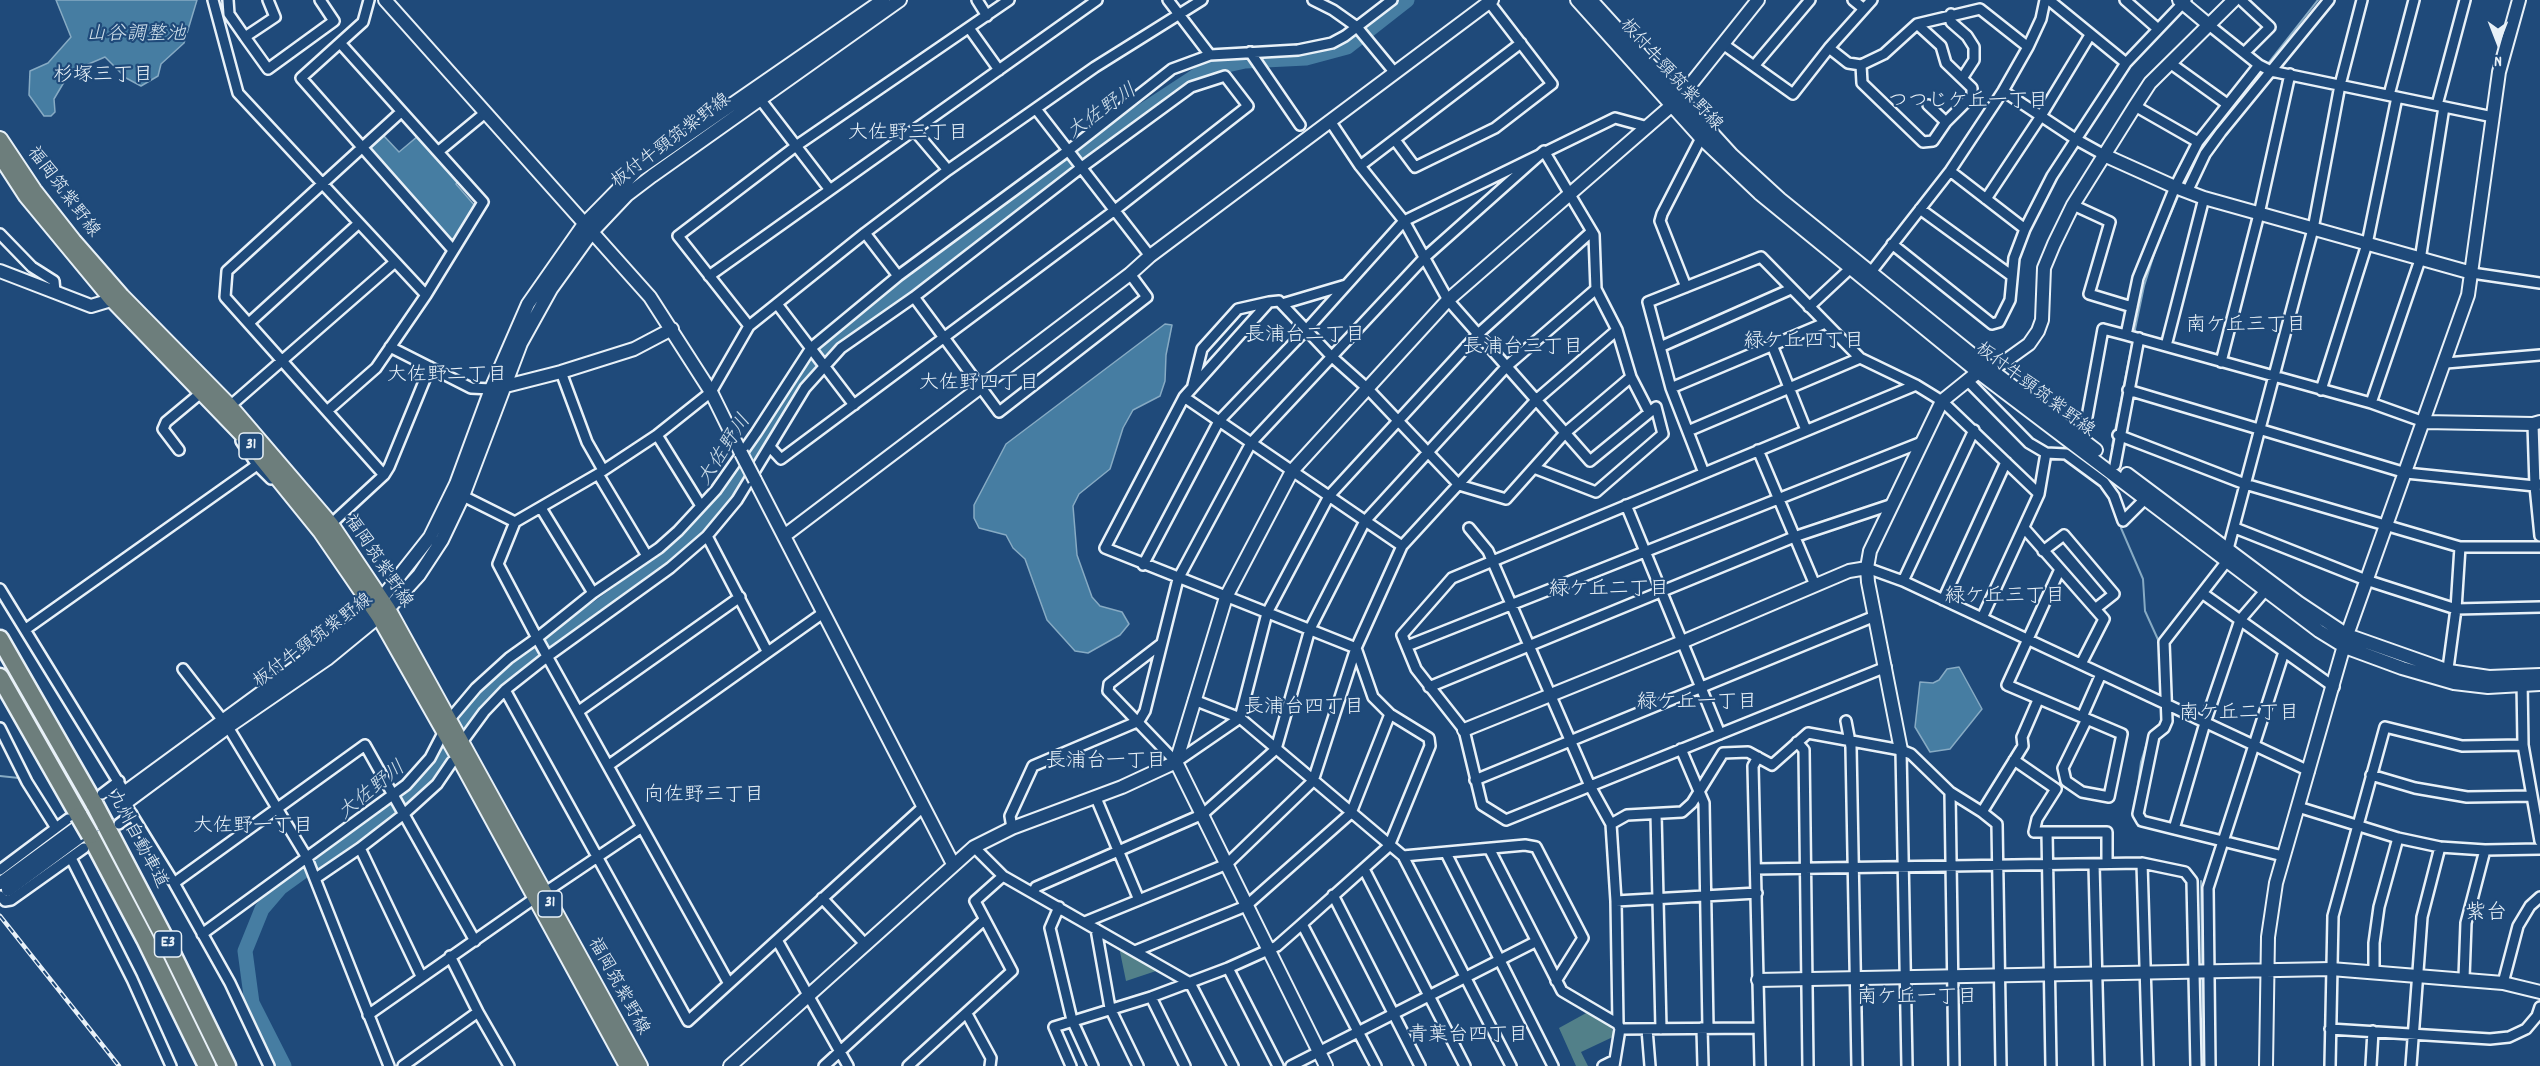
<!DOCTYPE html>
<html>
<head>
<meta charset="utf-8">
<style>
  body { margin:0 }
  #map { position:relative; width:2540px; height:1066px; overflow:hidden; background:#1f4a7a; font-family:Dekko,sans-serif }
  canvas { display:block }
  .north { position:absolute; left:2468px; top:12px; width:60px; height:60px; -webkit-text-stroke:4px #1f4a7a; paint-order:stroke; rotate:180deg; font-size:16px; font-weight:700; line-height:24px; text-align:center; color:#e8f1f8 }
  .north::after { content:''; display:block; margin:auto; width:21px; height:27px; background:#e8f1f8; clip-path:polygon(50% 0,100% 100%,50% 72%,0 100%) }
</style>
</head>
<body>
<div id="map">
<canvas width="2540" height="1066"></canvas>
<div class="north">N</div>
</div>
<script>
const ctx = document.querySelector('canvas').getContext('2d');
ctx.lineJoin = 'round';
function paint(path, color) { ctx.fillStyle = color; ctx.fill(path, 'evenodd'); }
const shape = rows => new Path2D(rows.map(r => 'M' + r).join(''));
function trace(path, color, width, dash) { ctx.strokeStyle = color; ctx.lineWidth = width; ctx.lineCap = dash ? 'butt' : 'round'; ctx.setLineDash(dash || []); ctx.stroke(path); }
function label(font, color, halo, rows, align = 'center') {
  ctx.font = font + ' Dekko,"Klee One",sans-serif'; ctx.lineWidth = 4.5; ctx.setLineDash([]); ctx.textBaseline = 'middle'; ctx.strokeStyle = halo; ctx.fillStyle = color; for (const [text, x, y, turn = 0] of rows) {
    ctx.save(); ctx.translate(x, y); ctx.rotate((+turn || 0) * Math.PI / 180); ctx.textAlign = isNaN(turn) ? turn : align; if (halo) ctx.strokeText(text, 0, 0); ctx.fillText(text, 0, 0); ctx.restore();
  }
}
const green = shape([
  [1119,947,1159,970,1126,981],
  [1588,1012,1611,1027,1615,1036,1581,1052,1588,1066,1576,1066,1559,1028]
]);
const water = shape([
  [56,0,197,0,184,43,161,64,158,76,141,86,126,78,105,57,70,72,54,99,55,112,51,116,44,116,29,95,30,71,48,63,71,37,56,0],
  [383,135,399,152,418,136,459,180,456,184,476,207,456,240,451,242,370,149,383,135],
  [1165,324,1172,325,1166,355,1165,381,1160,396,1133,410,1123,428,1110,469,1079,494,1073,506,1077,555,1092,597,1100,606,1122,612,1129,624,1120,635,1088,653,1075,651,1047,620,1025,559,1013,548,1006,535,979,528,974,518,974,505,1006,444,1165,324],
  [1959,667,1982,709,1950,749,1930,752,1915,727,1920,682,1933,683,1939,680,1947,669,1959,667]
]);
const stream = shape([
  [2266,66,2318,0],
  [2221,126,2263,71],
  [2183,187,2197,157,2208,142],
  [2134,334,2144,286,2156,248,2179,194],
  [2112,446,2133,339],
  [2121,528,2143,579,2145,611,2160,644],
  [0,776,19,778],
  [2135,808,2141,762,2150,733,2162,722,2162,706],
  [2135,816,2138,826],
  [2201,881,2202,968],
  [2202,977,2204,1066]
]);
const river = shape([
  [284,1066,252,1003,245,951,262,909,280,888,417,789,487,689,654,567,706,519,743,473,751,451,809,362,1098,140,1205,70,1245,61,1306,58,1347,47,1407,0]
]);
const street = shape([
  [213,0,238,93,426,295],
  [228,0,229,14,245,37],
  [268,0,275,17,245,37,268,69,334,21,320,0],
  [369,0,363,22,301,78,453,250],
  [977,0,987,16],
  [1168,0,1210,55],
  [1313,0,1333,10,1357,27,1395,73],
  [1853,0,1864,9],
  [2049,0,2126,63],
  [2125,0,2158,29],
  [2241,0,2270,27,2244,53],
  [1951,14,1951,22,1967,36,1974,47,1974,60,1963,77],
  [2209,25,2259,65,2271,71,2493,117],
  [969,28,999,70],
  [1723,44,1793,94,1829,48,1872,0],
  [1829,48,1848,63,1861,65,1884,54,1917,24,1980,9,2028,47],
  [1250,52,1300,125],
  [2170,63,2227,104],
  [1861,65,1862,83,1923,142,1933,141,1946,122,1972,96,1972,88,1946,63,1941,46,1917,24],
  [2259,65,2198,142,2175,187,2138,278,2126,335,2371,403,2424,422],
  [1754,66,1810,0],
  [2003,91,2077,140,2106,156],
  [2389,95,2414,0],
  [760,99,830,190],
  [1928,105,1946,122],
  [2437,105,2465,0],
  [2135,106,2198,142],
  [1036,109,1150,256],
  [1330,121,1360,166,1404,221,1448,300,1590,461,1656,407,1663,434,1596,492,1534,468],
  [914,130,948,170],
  [1395,140,1415,167,1495,128,1552,84,1489,2],
  [439,151,485,113],
  [1360,166,1521,43],
  [1950,171,2025,229],
  [2187,192,2205,154,2221,132,2329,0],
  [1986,199,2041,116,2090,35],
  [2073,205,2110,222,2089,294,2132,307],
  [1920,209,2012,276],
  [865,233,898,276],
  [0,234,32,267,54,281,55,292],
  [1892,244,1992,324,1999,322,2010,300,2014,258,2025,229,2052,176,2126,63,2186,0],
  [1871,272,1950,171,2003,91,2028,47,2041,19,2045,0],
  [2472,273,2540,283],
  [709,276,1097,0],
  [1686,287,1660,221,1662,214,1701,138],
  [914,297,999,412,1147,297,1130,274],
  [777,304,854,405],
  [1282,304,1346,285],
  [1809,307,1855,264],
  [249,323,359,223],
  [749,326,678,236,796,146,1009,0],
  [1772,345,1806,430],
  [2166,346,2204,198],
  [390,347,471,388,491,389],
  [1660,347,1791,289],
  [2221,362,2259,214,2290,74],
  [2446,363,2540,355],
  [561,372,587,442,603,470],
  [1967,380,2029,443,2046,453,2066,454,2104,482,2114,496,2123,521,2146,498],
  [1193,385,1202,349,1238,309,1269,302],
  [1671,388,1825,323],
  [2128,390,2406,473,2535,486,2540,484],
  [2321,390,2367,244,2397,97],
  [1184,397,1402,546],
  [2371,403,2420,260,2444,107],
  [230,406,395,262],
  [327,411,376,368,426,295,483,202,341,44],
  [2533,424,2535,486,2540,536],
  [1688,431,1860,358],
  [657,435,701,506],
  [2118,435,2245,484,2460,547,2540,547],
  [2083,439,2103,329,2126,335],
  [241,441,257,465,271,479],
  [179,450,163,429,166,422,202,392],
  [1758,450,1815,585],
  [2115,465,2139,338],
  [1704,473,1671,388,1648,302,1761,257,1860,358,1916,385,1942,401,2039,494,1982,618],
  [598,474,647,556],
  [384,475,225,297,227,271,401,112],
  [2039,494,2046,453],
  [463,496,515,522],
  [1626,505,1720,734],
  [541,508,593,593],
  [331,524,384,475,389,467,430,367],
  [1469,528,1488,551,1590,786,1611,824,1616,901,1618,1024,1620,1029,1614,1066],
  [2024,528,2104,619,2081,664],
  [2235,528,2366,580,2456,609,2540,607],
  [707,536,767,651],
  [2228,549,2313,229,2340,85,2362,0],
  [2043,551,2064,535,2114,594,2095,609],
  [1143,565,1219,421,1307,329,1404,221,1615,118,1648,127],
  [1867,568,1903,581,2309,771],
  [2060,569,2007,685,2082,717,2101,674],
  [1903,581,1974,430],
  [0,589,125,793],
  [2265,591,2240,620,2205,723,2174,829,2283,856],
  [2202,593,2334,687],
  [1943,600,2006,462],
  [26,629,257,465],
  [1161,644,1109,684,1108,691,1176,762,1240,718,1267,613,1329,496,1477,335,1591,232],
  [1407,646,1922,442],
  [1886,667,1506,820,1482,805,1464,730,1416,669,1402,635,1452,578,1916,385],
  [183,669,228,727,306,856,389,1066],
  [2447,676,2456,609,2460,547],
  [2522,680,2523,745,2540,841],
  [1429,687,1794,537,1893,504],
  [505,690,688,1021,923,807],
  [1194,700,1240,718,1403,856,1511,1066],
  [579,711,740,597],
  [2082,717,2122,734,2109,797,2082,792,2066,781,2063,768,2087,719],
  [449,720,476,688,509,658,537,638,593,593,659,548,678,531,716,490,756,433,811,348,898,276,1069,150,1172,69,1210,55,1298,50,1332,43,1345,36,1392,0],
  [1846,721,1851,747,1857,1066],
  [0,728,27,782,56,828],
  [462,742,484,712,505,690,548,656,670,568,707,536,737,500,805,388,841,348,914,297,1082,167,1191,87,1225,76,1248,106,1115,210,781,459,770,447],
  [1797,742,1804,750,1808,1066],
  [1681,749,1704,803,1708,1028],
  [1901,750,1907,1066],
  [1758,757,1753,766,1760,1066],
  [2014,760,2056,789,2037,819,2034,832,2107,832,2107,863],
  [609,765,823,613],
  [2371,775,2415,788,2467,797,2532,796],
  [1475,780,1875,616],
  [1950,792,1982,812,1997,824,2001,1066],
  [102,794,119,781],
  [1096,798,1139,900],
  [126,805,174,883,230,983,269,1066],
  [2298,807,2398,838,2440,847,2485,850,2540,849],
  [1982,812,2023,746,2022,737,2038,700],
  [1656,814,1661,1029],
  [119,824,132,814],
  [1611,824,1627,815,1682,812,1692,803,1723,753,1748,752,1772,765,1808,733,1901,750,1911,754,1950,792,1954,1066],
  [1012,828,1010,816,1033,766,1139,721,1145,711,1178,579,1251,443,1424,258,1544,151,1594,235,1596,289,1617,330,1631,377,1649,412],
  [2174,829,2142,821,2138,814,2154,736,2164,728,2167,721,2164,642,2227,561],
  [2047,832,2051,1066],
  [974,847,1003,876,1190,983,1233,1066],
  [360,848,421,976],
  [1490,850,1562,991,1618,1024],
  [1446,853,1553,1066],
  [1403,856,1525,845,1536,847,1583,938,1556,981],
  [71,858,132,979,171,1066],
  [2142,863,2148,1066],
  [2094,864,2099,1066],
  [1364,869,1465,1066],
  [1756,869,2142,863,2185,872,2192,881,2196,1066],
  [0,870,68,819],
  [316,878,360,848,404,814,437,784,452,762,459,758],
  [174,883,365,745,475,941],
  [544,893,642,827],
  [1033,893,1036,887,1203,814,1276,749,1310,629,1365,521,1507,366,1596,289],
  [1333,895,1420,1066],
  [0,896,5,901,11,900,84,848],
  [822,898,866,945],
  [1616,901,1757,893],
  [1059,907,1050,928,1072,1020,1093,1066],
  [1085,922,1227,864,1313,781,1356,648,1402,546,1536,400,1617,330],
  [1302,924,1376,1066],
  [1096,929,1110,1008,1138,1066],
  [202,934,406,785,430,758,444,731],
  [777,940,848,1066],
  [1135,951,1246,906,1351,813,1390,714],
  [450,956,478,1012,509,1066],
  [1228,968,1278,1066],
  [2374,972,2374,943,2379,907,2398,838],
  [2464,978,2466,923,2485,850],
  [728,982,537,638,498,564,515,522,598,474,657,435,711,392,749,326,865,233,948,170,1095,67,1202,0],
  [2503,983,2518,926,2530,906,2540,897],
  [1151,997,1185,1066],
  [967,1014,991,1058,990,1066],
  [368,1015,535,898],
  [1702,1028,1703,1066],
  [1620,1029,1759,1028],
  [1647,1029,1650,1066],
  [2330,1029,2490,1039,2509,1037,2526,1029,2537,1016,2540,1007],
  [403,1066,478,1012],
  [824,1066,984,920],
  [908,1066,1012,971,975,901,1003,876],
  [1071,1066,1054,1027,1151,997,1228,968,1277,946,1302,924,1389,846,1430,746,1429,738,1390,714,1373,697,1356,648,1105,548,1184,397,1269,302,1279,301,1331,356,1368,389,1459,485,1506,499,1565,433,1631,377],
  [1291,1066,1535,942],
  [1603,1066,1615,1060],
  [2210,1066,2208,888,2284,652],
  [2330,1066,2333,916,2385,727,2462,746,2523,745],
  [2371,1066,2373,1031],
  [2411,1066,2422,917,2440,847]
]);
const secondary = shape([
  [385,0,650,297,711,392,741,453],
  [1577,0,1701,138,1759,193,1978,372,2319,631,2345,647,2402,668,2454,683,2488,687,2540,684],
  [1591,0,1732,155,1780,199,1990,369,2096,450],
  [2179,0,2209,25],
  [2106,156,2175,187,2204,198,2472,273],
  [0,271,91,306,121,297],
  [498,388,561,372,634,349,672,329],
  [2424,422,2533,424,2540,422],
  [2127,474,2299,603,2347,635,2449,671,2489,677,2540,675],
  [755,480,953,864],
  [784,536,1130,274,1150,256,1492,0],
  [1464,730,1682,642,1849,571,1867,568],
  [1901,750,1868,582,1867,568,1870,551,1942,401,1978,372,2004,362,2029,344,2038,331,2042,320,2044,268,2054,244,2073,205,2135,106,2150,83,2234,0],
  [1176,762,1326,1066],
  [1,883,359,621,381,599,430,537,456,484,491,389,528,304,584,224,637,170,883,0],
  [8,890,228,727,327,659,388,609,419,575,442,540,463,496,521,343,551,289,592,232,627,195,652,176,900,0],
  [1758,980,2331,969,2503,983,2540,992],
  [730,1066,974,847,1012,828,1122,787,1176,762,1226,597,1292,471,1448,300,1679,99,1758,0],
  [2266,1066,2268,937,2276,883,2347,635,2468,295,2499,72,2519,0]
]);
const primary = shape([
  [0,139,34,190,74,241,122,296,230,406,331,524,388,609,640,1066],
  [0,156,26,196,112,300,244,437,320,531,379,617,459,758,627,1066]
]);
const highway = shape([
  [0,639,95,805],
  [0,677,79,816],
  [105,824,163,935,227,1066],
  [90,835,145,939,207,1066]
]);
const rail = shape([
  [0,916,119,1066]
]);
const secondaryBridge = shape([
  [741,453,755,480]
]);
const highwayBridge = shape([
  [95,805,105,824],
  [79,816,90,835]
]);
const shields = [
  [251,446,24],
  [550,904,24],
  [168,944,27]
];
const shieldNames = [
  ["31",251,446],
  ["31",550,904],
  ["E3",168,944]
];
const streetNames = [
  ["板付牛頸筑紫野線",1670,76,48],
  ["板付牛頸筑紫野線",672,142,-37],
  ["福岡筑紫野線",62,193,53],
  ["板付牛頸筑紫野線",2034,391,37],
  ["福岡筑紫野線",377,562,56],
  ["板付牛頸筑紫野線",314,642,-37],
  ["九州自動車道",136,840,62],
  ["福岡筑紫野線",617,987,61]
];
const waterNames = [
  ["山谷調整池",136,36],
  ["大佐野川",1103,113,-35],
  ["大佐野川",726,451,-57],
  ["大佐野川",373,792,-39]
];
const neighbourhoodNames = [
  ["杉塚三丁目",103,77],
  ["つつじケ丘一丁目",1968,103],
  ["大佐野三丁目",908,135],
  ["南ケ丘三丁目",2246,327],
  ["長浦台二丁目",1305,337],
  ["緑ケ丘四丁目",1804,343],
  ["長浦台三丁目",1523,349],
  ["大佐野二丁目",447,377],
  ["大佐野四丁目",979,385],
  ["緑ケ丘二丁目",1609,591],
  ["緑ケ丘三丁目",2005,598],
  ["緑ケ丘一丁目",1697,704],
  ["長浦台四丁目",1304,709],
  ["南ケ丘二丁目",2239,715],
  ["長浦台一丁目",1106,763],
  ["向佐野三丁目",704,797],
  ["大佐野一丁目",253,828],
  ["南ケ丘一丁目",1917,999],
  ["青葉台四丁目",1468,1037]
];
const quarterNames = [
  ["紫台",2486,915]
];
paint(green, '#528089');
paint(water, '#467da2');
trace(water, '#87abc4', 1.5);
trace(stream, '#87abc4', 2);
trace(river, '#467da2', 15);
trace(street, '#e8f1f8', 14);
trace(secondary, '#e8f1f8', 16);
trace(primary, '#e8f1f8', 18);
trace(highway, '#e8f1f8', 21);
trace(street, '#1f4a7a', 9);
trace(secondary, '#1f4a7a', 12);
trace(primary, '#6d7e7c', 14);
trace(highway, '#6d7e7c', 16);
trace(rail, '#e8f1f8', 4.5);
trace(rail, '#1f4a7a', 2, [7]);
trace(secondaryBridge, '#e8f1f8', 16, []);
trace(highwayBridge, '#e8f1f8', 21, []);
trace(secondaryBridge, '#1f4a7a', 12);
trace(highwayBridge, '#6d7e7c', 16);
for (const [x, y, w] of shields) { const box = new Path2D(); box.roundRect(x - w / 2, y - 13, w, 26, 4.5); ctx.fillStyle = '#1f4a7a'; ctx.fill(box); trace(box, '#e8f1f8', 1.5); }
label('bold 16px', '#e8f1f8', null, shieldNames);
label('18px', '#e8f1f8', '#1f4a7a', streetNames);
label('italic 20px', '#d0e0eb', '#1f4a7a', waterNames);
label('20px', '#e8f1f8', '#1f4a7a', neighbourhoodNames);
label('21px', '#e8f1f8', '#1f4a7a', quarterNames);
</script>
</body>
</html>
